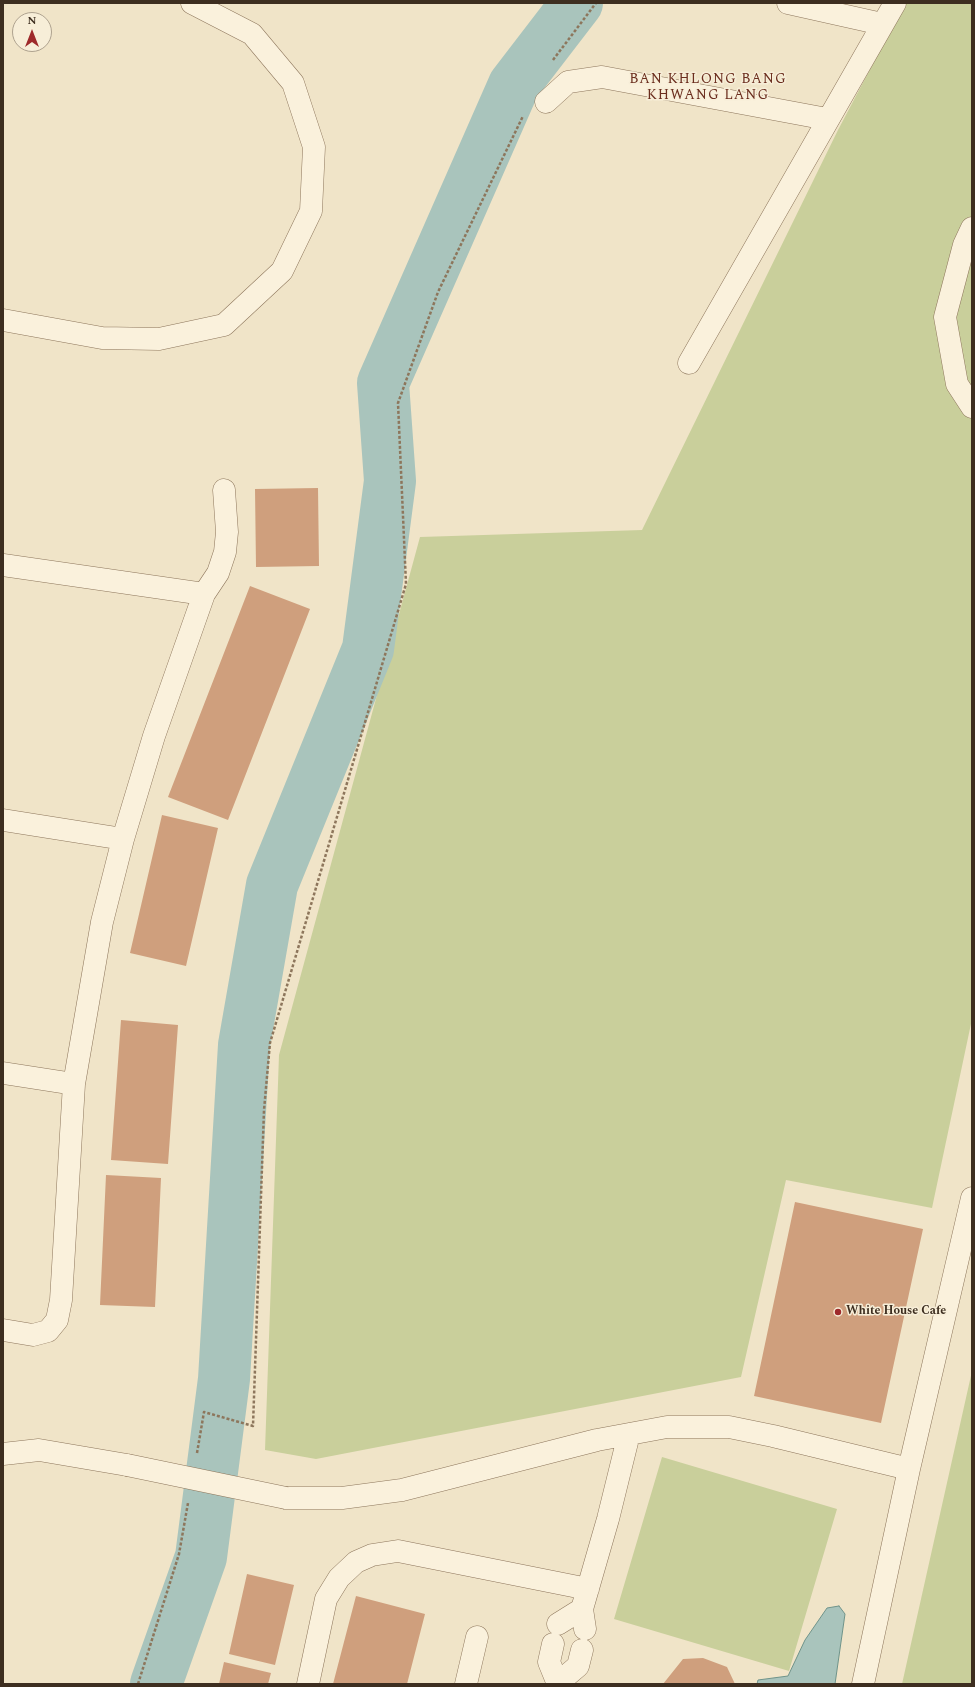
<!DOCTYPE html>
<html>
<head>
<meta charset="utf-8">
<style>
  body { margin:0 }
  #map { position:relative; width:975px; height:1687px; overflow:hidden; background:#f0e4c8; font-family:Spectral,serif }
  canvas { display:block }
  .frame { position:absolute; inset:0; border:4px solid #3d2e20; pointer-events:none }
  .north { position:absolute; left:12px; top:12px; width:40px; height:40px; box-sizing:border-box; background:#f7eed8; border:1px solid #ada18e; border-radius:50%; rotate:0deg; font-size:11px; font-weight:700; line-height:16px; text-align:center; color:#3d2e20 }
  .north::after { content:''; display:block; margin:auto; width:14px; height:18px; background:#9e2a2b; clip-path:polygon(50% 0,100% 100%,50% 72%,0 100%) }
</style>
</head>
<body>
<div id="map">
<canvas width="975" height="1687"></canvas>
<div class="frame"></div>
<div class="north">N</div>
</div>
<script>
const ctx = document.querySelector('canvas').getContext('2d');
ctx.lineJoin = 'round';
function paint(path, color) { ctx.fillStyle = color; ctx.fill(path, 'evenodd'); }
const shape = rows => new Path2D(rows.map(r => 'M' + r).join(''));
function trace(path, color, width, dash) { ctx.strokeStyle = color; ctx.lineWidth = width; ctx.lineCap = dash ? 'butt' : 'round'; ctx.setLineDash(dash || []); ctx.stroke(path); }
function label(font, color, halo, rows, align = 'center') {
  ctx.font = font + ' Spectral,serif'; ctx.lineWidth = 3; ctx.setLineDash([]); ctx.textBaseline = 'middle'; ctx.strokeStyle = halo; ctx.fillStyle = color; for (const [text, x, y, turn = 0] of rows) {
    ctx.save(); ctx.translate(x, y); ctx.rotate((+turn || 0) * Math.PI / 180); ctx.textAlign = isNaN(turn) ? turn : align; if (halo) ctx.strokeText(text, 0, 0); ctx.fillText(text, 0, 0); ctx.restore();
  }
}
const green = shape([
  [905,3,972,3,972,1019,932,1208,786,1180,741,1377,316,1459,265,1450,279,1055,420,537,642,530,838,130],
  [972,1371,972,1684,902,1684],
  [662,1457,837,1509,789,1671,614,1619]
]);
const water = shape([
  [839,1606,845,1614,835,1684,757,1684,758,1680,788,1676,805,1640,827,1608,839,1606]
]);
const river = shape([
  [156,1684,201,1557,224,1379,244,1045,272,885,368,649,390,481,383,383,514,85,577,3]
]);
const building = shape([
  [318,488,319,566,256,567,255,489],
  [250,586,310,609,228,820,168,797],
  [162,815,218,828,186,966,130,953],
  [121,1020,178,1025,168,1164,111,1160],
  [106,1175,161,1178,155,1307,100,1305],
  [795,1202,923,1229,881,1423,754,1396],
  [247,1574,294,1585,275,1665,229,1654],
  [356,1596,425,1614,407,1684,333,1684],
  [703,1658,727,1667,735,1684,663,1684,683,1659],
  [224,1662,271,1673,268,1684,219,1684]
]);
const path = shape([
  [553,60,596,3],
  [197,1453,204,1412,253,1426,264,1110,270,1043,406,584,398,403,438,292,523,116],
  [138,1684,179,1554,188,1503]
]);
const street = shape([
  [788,3,882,24],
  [546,102,568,82,602,77,827,119],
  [972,228,964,245,945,317,957,384,972,407],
  [3,320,102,338,159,339,224,325,282,271,311,211,314,147,293,83,252,34,192,3],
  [689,363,895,3],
  [3,565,204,594],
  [3,820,123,839],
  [3,1073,74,1084],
  [3,1330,33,1335,48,1331,57,1320,61,1300,74,1084,102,922,123,839,154,736,204,594,218,573,225,552,227,532,224,490],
  [3,1454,39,1450,127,1465],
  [286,1498,342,1498,402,1490,597,1440,667,1427,729,1427,773,1436,909,1469],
  [558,1624,582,1609],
  [585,1629,582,1609,608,1519,629,1434],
  [553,1644,549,1662,558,1684],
  [558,1683,578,1666,582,1650],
  [308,1684,326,1599,339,1578,356,1562,372,1555,398,1551,588,1589],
  [466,1684,477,1637],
  [863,1684,909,1469,972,1198]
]);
const streetBridge = shape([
  [127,1465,286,1498]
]);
const markers = [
  [838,1312,4,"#9e2a2b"]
];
const poiNames = [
  ["White House Cafe",846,1312]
];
const quarterNames = [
  ["BAN KHLONG BANG",708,80],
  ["KHWANG LANG",708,96]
];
paint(green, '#c9cf9b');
paint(water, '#a9c4bc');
trace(water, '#6f938a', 1);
trace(river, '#a9c4bc', 52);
paint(building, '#cf9f7d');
trace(street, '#8d765c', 23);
trace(path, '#8d765c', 2.5, [3, 2]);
trace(street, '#faf1dc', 22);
trace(streetBridge, '#8d765c', 23, []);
trace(streetBridge, '#faf1dc', 22);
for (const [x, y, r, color] of markers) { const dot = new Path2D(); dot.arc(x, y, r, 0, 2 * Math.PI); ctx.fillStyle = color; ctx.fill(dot); trace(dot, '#f7eed8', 1.5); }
label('bold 12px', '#3d2e20', '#f7eed8', poiNames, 'left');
ctx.letterSpacing = '1px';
label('14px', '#6b2e1e', '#f7eed8', quarterNames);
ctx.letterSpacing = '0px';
</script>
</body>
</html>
